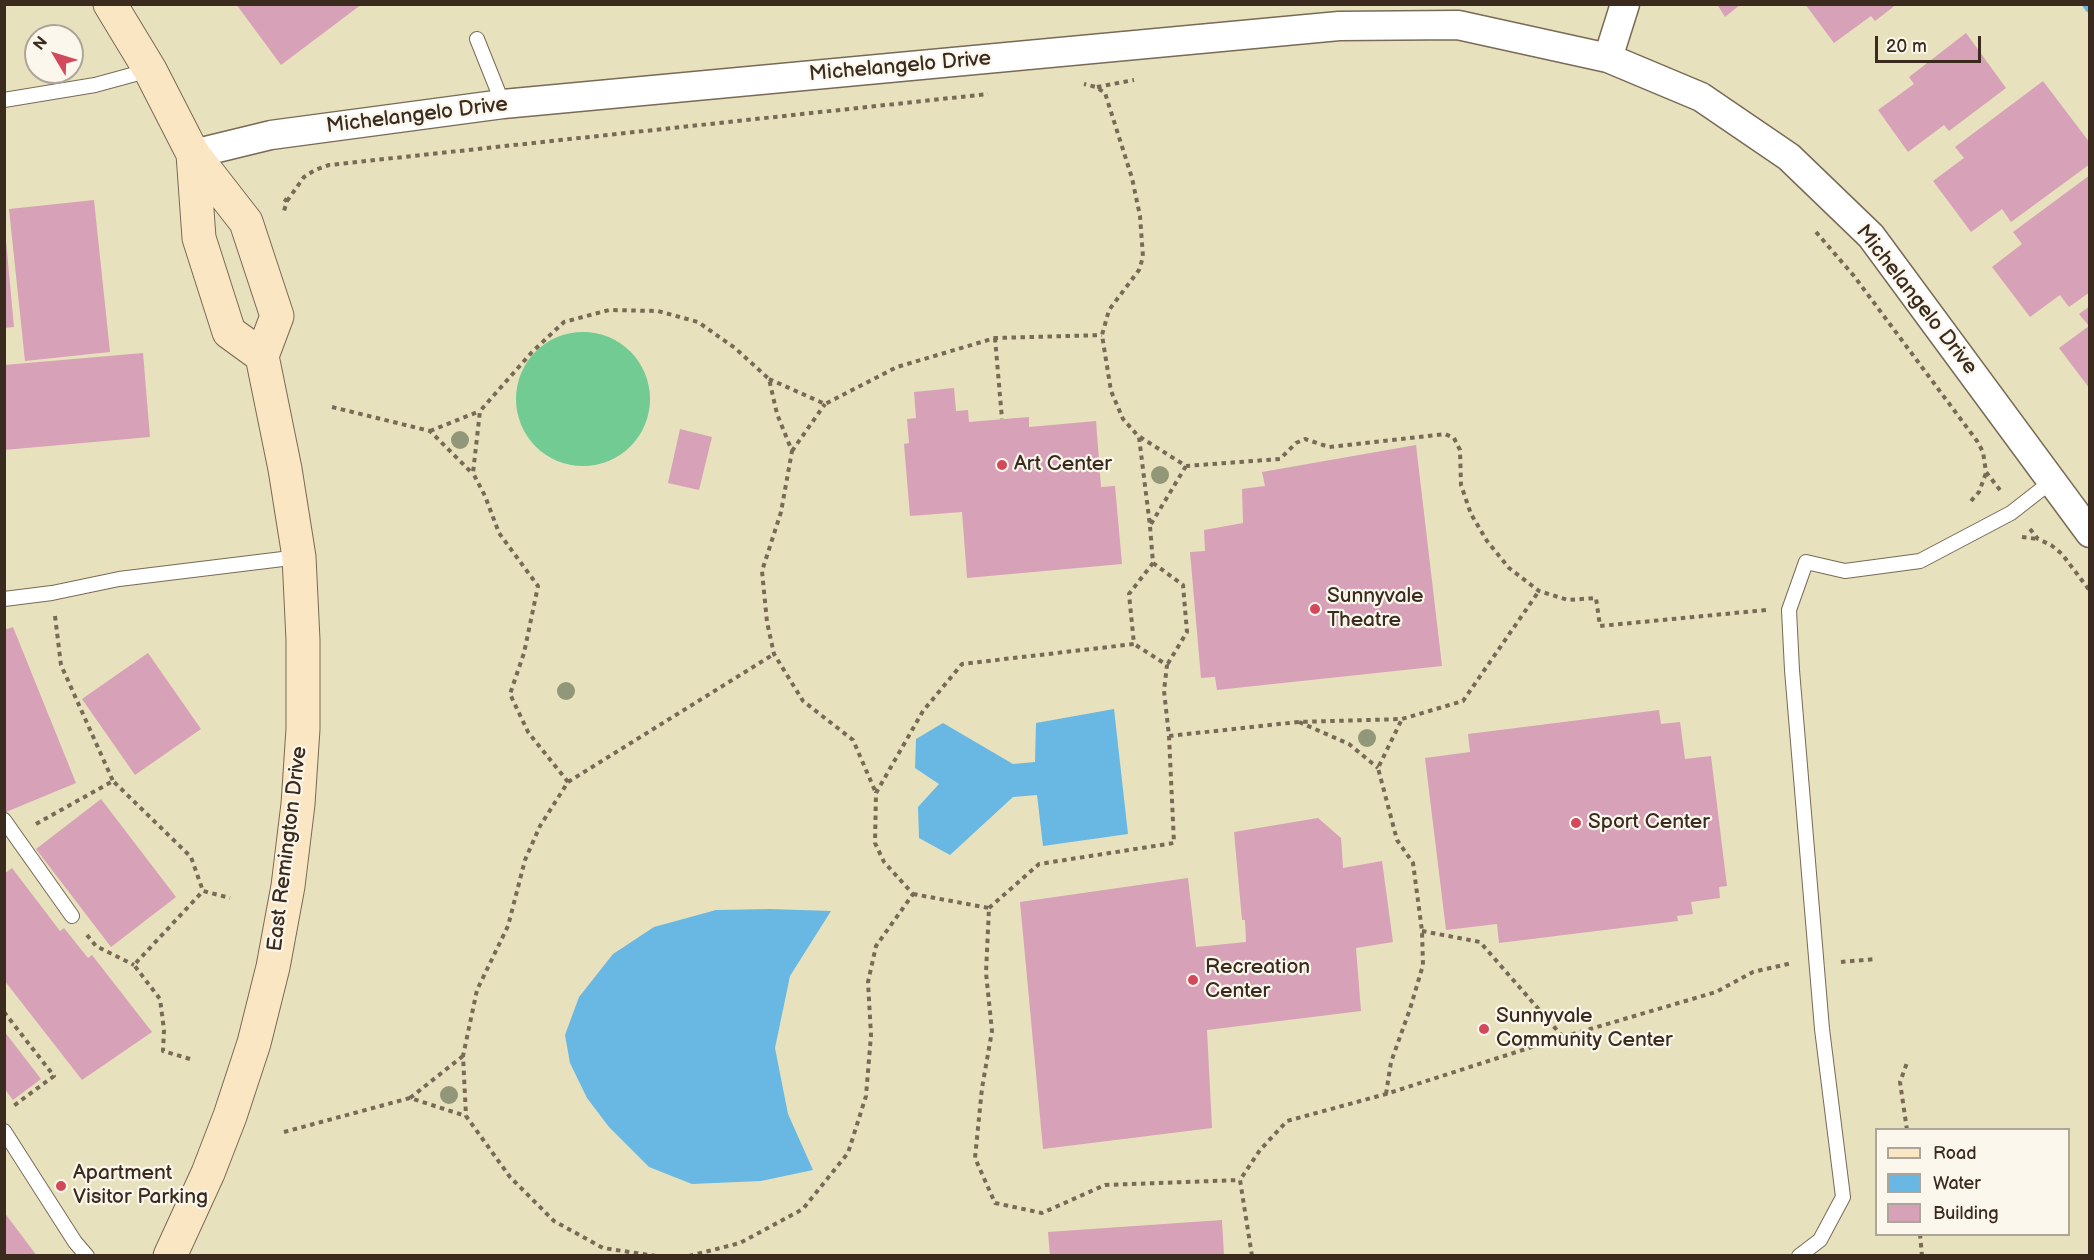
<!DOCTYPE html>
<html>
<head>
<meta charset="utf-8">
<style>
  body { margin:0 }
  #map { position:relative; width:2094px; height:1260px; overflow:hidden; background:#e8e1bd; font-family:"Balsamiq Sans",sans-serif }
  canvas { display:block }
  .frame { position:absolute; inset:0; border:6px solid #3b2a1e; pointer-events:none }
  .legend { position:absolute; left:1875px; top:1128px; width:195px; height:108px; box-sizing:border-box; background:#fbf7ec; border:2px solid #aea59a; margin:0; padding:8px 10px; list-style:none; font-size:18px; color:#3b2a1e }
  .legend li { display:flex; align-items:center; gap:12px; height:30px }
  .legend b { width:30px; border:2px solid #aea59a }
  .north { position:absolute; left:24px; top:24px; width:60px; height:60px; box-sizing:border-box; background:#fbf7ec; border:2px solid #aea59a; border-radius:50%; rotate:308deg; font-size:16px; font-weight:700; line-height:24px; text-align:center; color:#3b2a1e }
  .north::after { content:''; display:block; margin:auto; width:21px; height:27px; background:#d1495b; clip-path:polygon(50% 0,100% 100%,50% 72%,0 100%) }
  .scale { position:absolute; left:1875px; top:36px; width:106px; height:27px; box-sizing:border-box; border:3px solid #3b2a1e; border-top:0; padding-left:8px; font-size:18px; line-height:21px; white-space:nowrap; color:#3b2a1e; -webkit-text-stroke:4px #fbf7ec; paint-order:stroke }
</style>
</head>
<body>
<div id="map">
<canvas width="2094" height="1260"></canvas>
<div class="frame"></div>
<ul class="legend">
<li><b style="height:8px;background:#fbe6c3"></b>Road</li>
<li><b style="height:16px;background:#68b8e3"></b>Water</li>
<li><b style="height:16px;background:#d7a1b8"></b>Building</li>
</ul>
<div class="north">N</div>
<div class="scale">20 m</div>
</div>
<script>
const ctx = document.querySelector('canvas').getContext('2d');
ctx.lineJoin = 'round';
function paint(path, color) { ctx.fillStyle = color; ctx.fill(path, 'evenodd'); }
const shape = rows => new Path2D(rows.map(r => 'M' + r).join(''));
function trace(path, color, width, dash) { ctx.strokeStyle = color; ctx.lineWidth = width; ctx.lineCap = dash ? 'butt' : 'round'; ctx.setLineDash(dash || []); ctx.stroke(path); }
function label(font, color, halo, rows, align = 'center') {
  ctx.font = font + ' "Balsamiq Sans",sans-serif'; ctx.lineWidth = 4.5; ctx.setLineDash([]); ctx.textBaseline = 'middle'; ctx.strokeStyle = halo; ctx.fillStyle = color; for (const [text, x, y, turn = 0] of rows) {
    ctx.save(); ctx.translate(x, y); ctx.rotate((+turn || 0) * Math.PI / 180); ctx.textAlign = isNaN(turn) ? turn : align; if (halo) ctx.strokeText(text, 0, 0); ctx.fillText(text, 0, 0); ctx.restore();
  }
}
const green = shape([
  '516 399a67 67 0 1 1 134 0a67 67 0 1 1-134 0Z'
]);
const water = shape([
  [1114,709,1128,834,1043,846,1037,795,1013,797,950,855,919,838,918,807,939,784,915,768,916,739,943,723,1013,764,1035,762,1036,723],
  [770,909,831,911,790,976,775,1048,788,1114,813,1170,761,1181,692,1184,649,1167,609,1127,587,1098,570,1063,565,1035,579,997,613,954,654,927,716,910]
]);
const stream = shape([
  [2087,4,2090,8]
]);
const building = shape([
  [236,4,362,4,281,65],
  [1717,4,1741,4,1725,17],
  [1805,4,1897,4,1875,21,1871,16,1834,43],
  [1966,33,2006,88,1949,131,1944,125,1908,152,1878,110,1914,84,1909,77],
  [2043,81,2090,143,2090,164,2011,222,2002,209,1971,232,1933,181,1964,158,1955,147],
  [2090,175,2090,292,2069,307,2060,295,2030,317,1992,267,2022,244,2013,232],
  [94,200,110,352,25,361,9,209],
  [4,241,6,241,14,327,4,328],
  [2090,306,2090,389,2059,348,2089,326,2079,314],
  [143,353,150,437,4,450,4,365],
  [954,388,956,411,968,410,969,422,1029,417,1029,427,1096,421,1101,487,1115,486,1122,564,967,578,962,512,910,516,904,444,909,443,907,419,916,418,914,392],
  [680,429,712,437,699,490,668,483],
  [1416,445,1442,666,1217,690,1215,677,1201,678,1190,552,1205,551,1204,530,1243,523,1242,489,1265,486,1262,472],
  [13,627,76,783,6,812,4,630],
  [148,653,201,729,135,775,82,699],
  [1659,710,1661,724,1680,722,1685,759,1711,756,1727,886,1719,887,1720,898,1691,902,1693,914,1677,916,1678,921,1499,943,1497,924,1446,930,1425,758,1470,752,1468,734],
  [101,799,176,897,111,947,36,849],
  [1318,818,1341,838,1343,868,1382,861,1393,942,1356,948,1361,1011,1207,1030,1212,1128,1043,1149,1020,902,1188,878,1196,947,1246,942,1245,920,1242,920,1234,832],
  [12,868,60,931,64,928,88,958,92,955,152,1032,82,1080,4,980,4,874],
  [4,1031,41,1079,13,1100,4,1088],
  [4,1212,37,1256,4,1256],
  [1222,1220,1224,1256,1050,1256,1048,1232]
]);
const path = shape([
  [1097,87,1134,80],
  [284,199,287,201,284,211],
  [287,201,304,177,315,170,329,165,988,94],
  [1816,232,1854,276,1977,441,1983,452,1986,472,2000,490],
  [995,338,1002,419],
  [769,379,825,404,897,367,995,338,1102,335],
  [332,407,430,431,472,473],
  [430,431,480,411],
  [1140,437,1186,466,1280,459,1296,443,1305,439,1329,447,1445,434,1454,438,1460,450,1461,485,1471,514,1487,541,1509,568,1539,591,1568,600,1596,598,1600,626,1766,610],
  [792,451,825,404],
  [1971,501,1979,492,1986,473],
  [1151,524,1186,466],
  [2030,529,2038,539,2051,545,2062,554,2090,591],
  [2022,537,2038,539],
  [1153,563,1183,585,1187,632,1167,665],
  [55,616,61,665,113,781],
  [1299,722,1349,744,1378,768],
  [1169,736,1298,722,1402,719,1463,701,1539,591],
  [568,782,774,654],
  [36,824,113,781,191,857,203,891],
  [913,894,989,908,986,973,992,1031,982,1088,975,1158,995,1203,1042,1213,1105,1185,1240,1180],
  [989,908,1039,864,1174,843,1169,736,1164,691,1167,665,1134,644],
  [1422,931,1480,942,1563,1037],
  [87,935,96,946,134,965],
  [1841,962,1876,959],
  [4,1012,54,1076,12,1107],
  [463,1056,410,1098,466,1116],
  [190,1059,163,1051,164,1030,160,999,134,965,203,891,230,898],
  [1386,1094,1391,1062,1410,1009,1423,965,1422,931,1413,863,1397,840,1378,768,1402,719],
  [1907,1130,1900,1082,1908,1060],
  [284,1132,410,1098],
  [1920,1234,1922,1256],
  [656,1256,603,1248,554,1221,510,1177,466,1116,463,1056,477,990,508,926,525,860,540,826,568,782,528,732,510,694,524,653,538,586,499,533,485,496,473,473,480,411,532,352,564,322,609,310,658,311,698,322,735,348,769,379,777,414,792,451,781,512,762,571,767,622,774,654,803,701,853,740,876,793],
  [689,1256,740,1243,803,1209,848,1153,866,1096,871,1035,868,982,876,946,913,894,884,862,875,843,876,793,923,711,962,664,1134,644,1129,594,1153,563,1150,526,1139,437,1123,419,1111,391,1102,335,1109,310,1139,270,1143,257,1140,216,1132,178,1105,93,1096,87,1084,84],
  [1252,1256,1240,1180,1260,1150,1287,1121,1386,1094,1563,1037,1716,992,1753,972,1792,963]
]);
const service = shape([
  [477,39,503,104],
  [4,100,95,85,150,70],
  [4,599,52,593,119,579,299,557],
  [4,820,72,916],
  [4,1131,75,1242,87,1256],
  [1799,1256,1820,1240,1843,1197,1822,1029,1792,670,1789,610,1806,562,1845,571,1920,561,2011,513,2052,481]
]);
const minor = shape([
  [1608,58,1625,4],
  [193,154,271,135,503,104,1339,26,1458,25,1608,58,1701,97,1789,157,1871,236,2090,533]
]);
const secondary = shape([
  [110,4,150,70,193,154,246,222,277,316,262,356,285,469,299,557,303,640,303,729,298,804,288,886,273,967,254,1043,230,1116,208,1173,170,1256],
  [193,154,199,238,229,332,262,356]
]);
const trees = [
  [460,440],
  [1160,475],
  [566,691],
  [1367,738],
  [449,1095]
];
const markers = [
  [1002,465,6,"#d1495b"],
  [1315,609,6,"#d1495b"],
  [1576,823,6,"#d1495b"],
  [1193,980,6,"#d1495b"],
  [1484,1029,6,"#d1495b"],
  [61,1186,6,"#d1495b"]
];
const streetNames = [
  ["Michelangelo Drive",900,67,-5],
  ["Michelangelo Drive",417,116,-7],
  ["Michelangelo Drive",1916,300,52],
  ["East Remington Drive",288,849,-83]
];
const poiNames = [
  ["Art Center",1014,465],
  ["Sunnyvale",1327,597],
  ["Theatre",1327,621],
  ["Sport Center",1588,823],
  ["Recreation",1205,968],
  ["Center",1205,992],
  ["Sunnyvale",1496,1017],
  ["Community Center",1496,1041],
  ["Apartment",73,1174],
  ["Visitor Parking",73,1198]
];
paint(green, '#71cb92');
paint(water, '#68b8e3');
trace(stream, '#68b8e3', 10);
paint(building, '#d7a1b8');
trace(service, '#786a56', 16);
trace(minor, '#786a56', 31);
trace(secondary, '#786a56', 35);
trace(path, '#786a56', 4, [4.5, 4.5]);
trace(service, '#fff', 14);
trace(minor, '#fff', 28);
trace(secondary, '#fbe6c3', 33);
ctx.fillStyle = '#929779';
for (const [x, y] of trees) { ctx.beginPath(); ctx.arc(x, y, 9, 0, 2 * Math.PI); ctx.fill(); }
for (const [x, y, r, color] of markers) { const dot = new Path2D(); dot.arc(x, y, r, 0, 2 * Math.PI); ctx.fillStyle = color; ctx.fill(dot); trace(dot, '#fbf7ec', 2); }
label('21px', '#3b2a1e', '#fbf7ec', streetNames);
label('21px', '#3b2a1e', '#fbf7ec', poiNames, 'left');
</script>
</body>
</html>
